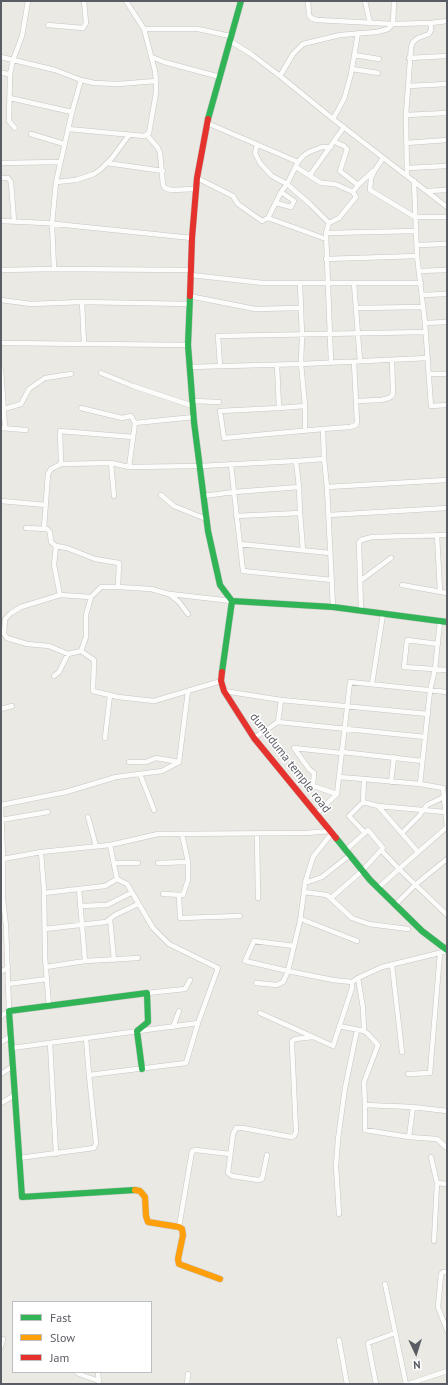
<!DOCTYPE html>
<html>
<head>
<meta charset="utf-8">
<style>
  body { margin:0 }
  #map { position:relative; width:448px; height:1385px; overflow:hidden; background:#eae9e3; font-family:"PT Sans",sans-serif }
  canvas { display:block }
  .frame { position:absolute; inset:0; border:2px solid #595c63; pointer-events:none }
  .legend { position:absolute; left:12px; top:1301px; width:140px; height:72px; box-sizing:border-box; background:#fff; border:1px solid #bdbec1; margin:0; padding:5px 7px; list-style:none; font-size:12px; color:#595c63 }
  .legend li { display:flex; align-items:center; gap:8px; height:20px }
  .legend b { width:20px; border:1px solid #bdbec1 }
  .north { position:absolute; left:396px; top:1333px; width:40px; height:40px; -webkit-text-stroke:3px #fff; paint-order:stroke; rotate:176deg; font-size:11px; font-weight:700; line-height:16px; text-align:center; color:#595c63 }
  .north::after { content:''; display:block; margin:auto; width:14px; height:18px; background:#595c63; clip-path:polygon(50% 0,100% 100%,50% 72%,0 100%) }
</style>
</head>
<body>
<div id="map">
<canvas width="448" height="1385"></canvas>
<div class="frame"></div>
<ul class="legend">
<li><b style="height:5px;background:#30b455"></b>Fast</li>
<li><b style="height:5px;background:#ff9f0a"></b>Slow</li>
<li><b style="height:5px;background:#e5322d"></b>Jam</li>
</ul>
<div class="north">N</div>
</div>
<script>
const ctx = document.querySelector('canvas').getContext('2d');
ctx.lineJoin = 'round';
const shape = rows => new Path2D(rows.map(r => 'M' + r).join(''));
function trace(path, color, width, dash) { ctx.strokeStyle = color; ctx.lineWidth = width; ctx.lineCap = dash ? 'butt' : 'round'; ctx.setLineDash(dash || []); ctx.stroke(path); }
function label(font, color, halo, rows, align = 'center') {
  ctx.font = font + ' "PT Sans",sans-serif'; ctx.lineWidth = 3; ctx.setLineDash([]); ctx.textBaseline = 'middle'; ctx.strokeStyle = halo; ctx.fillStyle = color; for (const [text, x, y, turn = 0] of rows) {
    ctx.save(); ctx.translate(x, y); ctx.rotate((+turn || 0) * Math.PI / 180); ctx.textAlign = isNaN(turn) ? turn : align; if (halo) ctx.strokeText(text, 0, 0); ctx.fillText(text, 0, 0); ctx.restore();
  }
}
const street = shape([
  [308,1,309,15,311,18,317,20,393,24,431,23,447,21],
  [365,1,370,23],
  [48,25,83,28,86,23,84,1],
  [144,29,198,29,230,36],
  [230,41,251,54,280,76,333,119,447,207],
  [354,55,379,59],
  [1,57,55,70,81,80,94,83,118,84,156,81],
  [152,57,164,62,220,77],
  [409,58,447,56],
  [352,69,378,73],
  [1,73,10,74],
  [280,76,293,54,303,44,340,35,377,32,388,29,393,24,394,1],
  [408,86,447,84],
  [10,98,72,112],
  [406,115,447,113],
  [333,119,344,99,348,85,351,74,358,33],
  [207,123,298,162],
  [15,128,9,121,10,74,13,60,22,36,28,1],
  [68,129,144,136,149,133,156,93,156,81,155,71,144,29,126,1],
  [31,134,64,144],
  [147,135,158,148,160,153,163,185,165,188,171,190,196,189],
  [335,142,344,146,347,149,340,171,358,185],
  [406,143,447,140],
  [257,145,255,153,260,163,272,176,287,184,281,192,268,218,326,239],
  [383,158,375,170,371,178,370,190,415,217,447,217],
  [1,163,60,162],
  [107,163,163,171],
  [296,167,321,183,335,184,353,192],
  [407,168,447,166],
  [310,175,344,127],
  [407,176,406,115,411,47,413,42,418,38,429,34,431,30,431,23],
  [1,178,8,178,11,182,14,221],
  [197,178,233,196,238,204,262,221,268,218],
  [414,181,417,256,425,323,431,406,447,405],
  [56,182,76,180,94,174,101,169,112,158,129,135],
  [427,191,447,190],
  [276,203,291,207,294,201,281,192],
  [1,221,46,223,192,238],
  [329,223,339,218,356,197,353,192,358,185,373,171],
  [326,233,329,223,310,204,287,184,298,162,303,156,309,152,322,147,331,147],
  [417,245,447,244],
  [326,259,417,256],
  [54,269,52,224,56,182,72,112,81,80],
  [1,270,54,269,191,270],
  [419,271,447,270],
  [191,275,263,283,421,283],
  [354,283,360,361],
  [422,295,447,294],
  [189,296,255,309,300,308],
  [1,300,31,304,82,302,189,304],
  [82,302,84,344],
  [356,308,423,307],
  [425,323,447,322],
  [1,343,188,345],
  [331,363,326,233,416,231],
  [277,365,279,408,220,411,224,438,323,429,324,459,296,461],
  [220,366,218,336,426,332],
  [189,367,301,364,428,358],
  [1,369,5,428],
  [101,373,133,386,193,406],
  [429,374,447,374],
  [192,401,219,402],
  [356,401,381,400,389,398,392,396,393,393,392,360],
  [305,406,305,431],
  [81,408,122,418,131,416,135,423,194,417],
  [279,408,305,406,301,364,302,335,300,283],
  [4,409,21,404,29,389,45,378,71,374],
  [135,423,129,467,200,466,296,461,299,487],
  [1,428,26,430],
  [323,429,350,427,356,425,357,422,354,362],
  [324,459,327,487],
  [111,463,114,496],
  [61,464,60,431,133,437],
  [231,464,234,492,299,487,300,513],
  [161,495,174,506,206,519],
  [203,496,234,492,243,571,332,580],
  [1,501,46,505],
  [329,515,447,508],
  [236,516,300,513,303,550],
  [26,528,47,529,50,532,51,542,56,546,67,548,95,559,119,563,118,587,151,589,169,594,179,602,188,614],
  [44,528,48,474,51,469,61,464,111,463,129,467],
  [437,535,440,591],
  [240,544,330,553],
  [56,546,54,565,60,595,21,607,11,613,5,619,4,634,7,638,27,644,49,646,68,654,81,651,94,660,93,691,118,697,154,701,221,681],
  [360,581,391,558],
  [402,585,447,593],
  [170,594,232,601],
  [60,595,91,597],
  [333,607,327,487,447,480],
  [361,611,359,543,361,540,372,537,447,535],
  [438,644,407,640,404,667,447,670],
  [81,651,86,637,86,615,91,597,101,587,118,587],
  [54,676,59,672,68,654],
  [372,684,383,614],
  [224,691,281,700,428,714],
  [1,709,12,706],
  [278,722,425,737],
  [105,738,110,695],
  [254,738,278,722,281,700],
  [342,752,422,761],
  [129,762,146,762,156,758,179,762,188,691],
  [140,774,154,810],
  [339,777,364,779,363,802],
  [364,779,420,784],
  [391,782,394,757],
  [337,794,313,786,314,773,309,769,294,748,341,753],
  [378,806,445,812],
  [316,814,337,794,350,682,447,692],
  [88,817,96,846],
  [1,820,48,812],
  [365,833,349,816,363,802,378,806,418,852],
  [402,833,419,816,427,805,444,797],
  [182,834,188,862],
  [257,834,258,898],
  [346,850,368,830,383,848,381,850,399,869,447,827,443,788,420,784,430,691,435,669,440,621],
  [41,852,44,890,45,957,49,1006],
  [3,859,1,805,66,792,116,777,162,771,179,762],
  [114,863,138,863],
  [158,863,188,862,188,880,183,895,163,894],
  [117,879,127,884,153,928,169,944,218,968,198,1023],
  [305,883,322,877,350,855],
  [378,888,399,869,447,915],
  [79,889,85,961],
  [304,892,305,883,313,857,332,833],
  [44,893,105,886,117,879,110,845],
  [179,895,180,918,240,916],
  [331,898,362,871,381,850],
  [395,905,415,885,447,859],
  [80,906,107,905,131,893],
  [110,919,114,960],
  [301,919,357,941],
  [45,929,106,922,115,915,138,904],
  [294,946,300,921,304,892,327,895,352,918,369,924,408,929],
  [392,965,402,1052],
  [46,967,85,961,138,958],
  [1,972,8,967],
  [358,978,363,1008,364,1031],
  [352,982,358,978,382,967,447,951],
  [256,983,277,985,283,982,288,971,294,946,254,941,245,961,288,971,333,980,352,982,352,988,333,1046,260,1013],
  [8,984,47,979],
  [147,993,185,989,190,980],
  [1,1016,9,1011,6,926,3,899,3,859,41,852,110,845,158,834,306,833,330,831],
  [339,1026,364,1031,368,1034,378,1045,364,1082,365,1105,413,1107,409,1137,437,1139,447,1148],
  [173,1027,179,1011],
  [86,1038,89,1075],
  [1,1042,11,1036],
  [50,1043,56,1154],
  [12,1048,198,1023,186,1063,89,1075,96,1143,94,1148,19,1158],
  [1,1074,13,1066],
  [408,1074,430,1073,440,953],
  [1,1103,15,1095],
  [365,1105,365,1130,409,1137],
  [413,1107,447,1111],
  [267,1155,262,1179,258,1180,232,1176,228,1173,233,1134,236,1128,243,1128,291,1137,294,1136,296,1132,292,1044,292,1041,295,1039,313,1037],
  [431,1157,437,1183,447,1184],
  [339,1214,336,1166,338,1139,345,1088,357,1030],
  [179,1227,192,1151,196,1150,230,1154],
  [434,1241,437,1183],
  [447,1272,443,1272,441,1274,438,1307,447,1330],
  [385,1284,406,1384],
  [339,1340,347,1384],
  [1,1347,3,1339],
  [76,1372,79,1374,99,1381],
  [98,1372,99,1384],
  [187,1384,188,1374],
  [376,1384,368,1343,395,1333],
  [409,1384,447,1371]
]);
const fast = shape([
  [208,119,241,1],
  [190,296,188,345,194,422,208,531,220,585,232,601],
  [222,672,232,601,333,607,447,622],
  [336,838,370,880,422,931,447,950],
  [135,1190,22,1197,9,1011,147,993,148,1022,137,1031,142,1069]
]);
const slow = shape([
  [135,1190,140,1191,145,1197,146,1216,148,1222,179,1227,182,1229,183,1235,178,1259,179,1264,220,1279]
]);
const jam = shape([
  [190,296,192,238,197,178,208,119],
  [222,672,221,681,224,691,254,738,336,838]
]);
const streetNames = [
  ["dumuduma temple road",290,763,52]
];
trace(street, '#c6c5c5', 5.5);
trace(fast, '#c6c6c6', 7);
trace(slow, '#c6c6c6', 7);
trace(jam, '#c6c6c6', 7);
trace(street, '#fcfcfb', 4.5);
trace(fast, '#30b455', 6);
trace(slow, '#ff9f0a', 6);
trace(jam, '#e5322d', 6);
label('12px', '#595c63', '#fff', streetNames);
</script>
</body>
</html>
